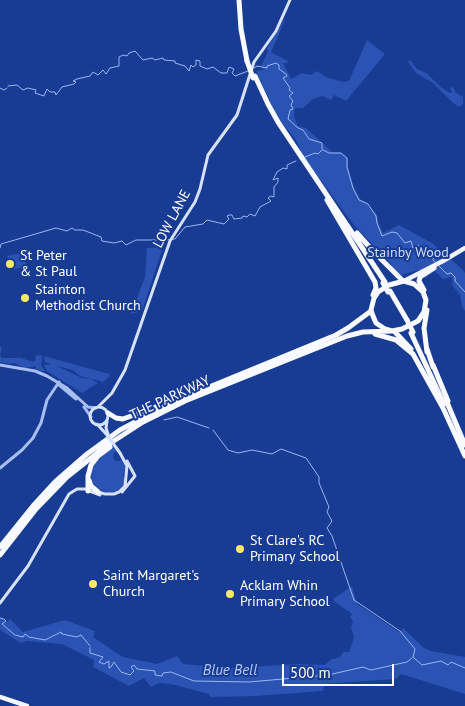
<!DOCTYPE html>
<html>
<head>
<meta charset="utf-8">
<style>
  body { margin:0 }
  #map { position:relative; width:465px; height:706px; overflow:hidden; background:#183b94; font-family:"PT Sans",sans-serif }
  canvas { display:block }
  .scale { position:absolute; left:282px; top:664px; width:112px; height:22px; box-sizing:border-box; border:2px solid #fff; border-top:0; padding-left:6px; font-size:15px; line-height:18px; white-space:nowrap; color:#fff; -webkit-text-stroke:4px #183b94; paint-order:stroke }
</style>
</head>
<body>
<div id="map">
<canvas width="465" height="706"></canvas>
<div class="scale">500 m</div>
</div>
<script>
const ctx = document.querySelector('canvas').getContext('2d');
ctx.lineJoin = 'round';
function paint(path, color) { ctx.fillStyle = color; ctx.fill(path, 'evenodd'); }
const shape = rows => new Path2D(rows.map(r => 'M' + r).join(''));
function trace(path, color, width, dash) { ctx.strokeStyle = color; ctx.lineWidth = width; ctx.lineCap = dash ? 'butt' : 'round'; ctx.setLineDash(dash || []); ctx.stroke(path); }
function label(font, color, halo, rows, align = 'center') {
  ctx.font = font + ' "PT Sans",sans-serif'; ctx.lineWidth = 4; ctx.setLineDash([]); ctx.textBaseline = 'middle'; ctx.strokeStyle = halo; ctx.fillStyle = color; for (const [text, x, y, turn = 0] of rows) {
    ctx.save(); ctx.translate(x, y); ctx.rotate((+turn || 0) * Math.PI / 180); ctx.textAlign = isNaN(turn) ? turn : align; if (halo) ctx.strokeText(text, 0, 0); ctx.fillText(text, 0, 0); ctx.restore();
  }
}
const green = shape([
  [284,20,285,20,271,52,288,61,287,63,283,63,291,79,302,73,311,75,317,71,326,77,343,82,349,81,367,40,385,54,346,101,334,95,331,100,322,96,313,99,303,108,295,108,294,116,298,126,306,128,332,152,340,152,348,158,348,168,354,188,360,199,367,203,377,215,378,221,383,233,399,225,432,243,462,269,465,273,465,311,462,307,460,295,452,285,453,281,451,277,443,279,435,271,425,278,419,270,401,275,392,268,391,264,354,225,312,169,303,156,296,140,278,118,256,71,264,70,261,66,268,52,267,48],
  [410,60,417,69,426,73,442,88,450,93,452,92,450,88,453,87,455,92,463,97,463,104,459,107,453,103,433,83,416,73,408,62],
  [163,247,142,311,131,314,145,277,147,248],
  [22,253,26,262,25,267,9,270,5,264,9,261,7,256],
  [0,346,2,349,0,355,2,358,21,358,33,362,36,360,35,356,41,355,42,358,41,365,45,371,40,371,36,369,36,366,25,368,14,363,10,364,0,362],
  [44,356,109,374,110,376,103,382,100,381,80,376,73,370,57,366,82,378,91,379,98,383,82,393,47,371,44,365,52,364,45,362],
  [113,446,117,451,114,453,113,458,116,461,122,460,126,469,123,474,125,484,123,486,117,491,109,493,100,490,93,483,90,473,95,463],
  [352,586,357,604,399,632,403,628,424,648,431,651,465,657,465,694,401,674,396,679,324,684,323,691,256,696,210,697,209,694,171,684,159,683,151,687,144,678,129,686,93,667,94,660,62,644,27,641,21,643,0,630,0,617,7,622,10,619,23,632,65,620,95,631,93,637,123,657,157,664,177,656,183,664,229,668,299,664,325,665,330,660,340,657,343,652,349,652,354,637,351,627,353,621,350,617,352,614,335,602,333,599]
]);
const stream = shape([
  [254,68,257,66,267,68,267,66,276,63,279,65,279,69,286,74,287,76,283,78,290,88,289,90,293,93,289,96,293,101,291,105,293,109,290,110,288,119,298,128,303,130,309,139,322,143,322,149],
  [8,86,17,85,23,90,28,88,36,90,35,93,44,96,47,89,50,92,55,92,56,95,62,87,74,84,76,82,73,81,77,79,90,76,93,72,98,75,103,70,106,74,110,68,119,66,119,57,123,55,127,56,129,53,135,51,143,60,152,58,155,60,163,58,164,60,175,61,175,63,185,66,189,71,191,65,193,67,196,65,196,60,200,61,200,66,207,69,213,67,221,73,227,73,229,67,234,69,232,73,235,76,248,71],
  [0,88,4,90,7,88],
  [323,150,329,153,341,153,347,158,347,167,353,188,359,200,368,204,376,216,377,223,382,236,392,232,397,233,405,243,411,241,413,248,419,245,422,249,417,252,419,256,427,254,429,250,433,254,433,260,436,263],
  [305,157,315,153,318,154,322,150],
  [0,248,1,244,56,228,67,231,72,228,75,230,83,230,101,237,102,241,114,243,122,241,126,245,136,240,166,240,175,239,185,227,203,224,207,220,224,224,229,219,227,216,229,215,232,215,234,219,242,218,243,216,247,217,250,214,255,216,260,207,271,201,268,198,271,196,274,197,274,187,278,182,278,178,273,180,277,172,283,168,287,169,287,165,296,161],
  [439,266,447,274,451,273,455,277,455,281,465,292],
  [164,420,177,417,209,428],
  [213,430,228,450,238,453,252,450,272,454,281,449,306,458,319,477,319,483,329,507,327,512,332,521,327,528,332,536,354,600,400,631,415,649,413,657,422,665,441,661,448,665,451,662,465,668],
  [0,618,4,619,6,621,2,624,15,635,23,637,25,634,29,637,45,640,61,632,62,634,77,637,81,635,90,646],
  [90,648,90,653,103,657,99,662,104,664,109,661,109,668,111,667,114,662,121,672,130,675,134,671,131,667,134,665,137,669,155,671,155,675,162,676,163,673,171,672,194,681,249,682,328,675,363,667,371,670,407,662,412,658]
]);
const tertiary = shape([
  [0,365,35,371,47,376,67,388,88,407,96,408],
  [58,384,76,399],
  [84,407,91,417],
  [0,468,22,450,33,438,41,423,47,400,59,382]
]);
const secondary = shape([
  [98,407,112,393,125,370,170,241,195,202,200,189,208,155,237,115,254,62,276,31,290,0],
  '90 416a9 9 0 1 1 18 0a9 9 0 1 1-18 0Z',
  [107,421,106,428,108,434],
  [97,424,107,435],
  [87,490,100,495],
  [98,492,105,494,114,494,119,492,125,486,127,466,120,453],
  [122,492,135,476,127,461],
  [0,603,28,566,69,494,77,489,87,489]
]);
const primary = shape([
  [404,281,443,261,465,248],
  [0,697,27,706]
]);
const trunk = shape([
  [239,0,241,29,247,61],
  [255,76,268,104,278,122,385,282],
  [327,200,375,282,376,288,373,295],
  [357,233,373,251,403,281],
  [404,281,414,284,423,292,426,300,424,312,418,321,402,329,392,331,385,329,376,323,373,316,371,310,374,298,378,292,389,285,404,281],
  [424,290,419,281,420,277,434,268],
  [390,291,407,320],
  [427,310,424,328,427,352],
  [394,331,411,349],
  [411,333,444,404],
  [375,334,396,340,413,354,443,408,465,456],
  [427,349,433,367],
  [433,365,448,401],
  [446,400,465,445],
  [108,413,116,418,123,419,155,407],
  [89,480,91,486,98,492],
  [88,491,88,476,91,465,98,456,110,447],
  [0,547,33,506,55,482,87,454,120,430,175,401,336,335,348,328,371,311],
  [0,555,36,509,67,477,106,446,143,422,185,401,347,336,363,332,392,331]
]);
const secondaryBridge = shape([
  [107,435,120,453]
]);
const trunkBridge = shape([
  [247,61,253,78],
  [383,283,388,292],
  [407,320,413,332]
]);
const markers = [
  [10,264,5,"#ffea68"],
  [25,298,5,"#ffea68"],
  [240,549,5,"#ffea68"],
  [93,584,5,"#ffea68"],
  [230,594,5,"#ffea68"]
];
const streetNames = [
  ["LOW LANE",172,219,-62],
  ["THE PARKWAY",170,398,-25]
];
const parkNames = [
  ["Stainby Wood",408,253]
];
const poiNames = [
  ["St Peter",20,256],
  ["& St Paul",20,272],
  ["Stainton",35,290],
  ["Methodist Church",35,306],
  ["St Clare's RC",250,541],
  ["Primary School",250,557],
  ["Saint Margaret's",103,576],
  ["Church",103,592],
  ["Acklam Whin",240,586],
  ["Primary School",240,602]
];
const waterNames = [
  ["Blue Bell",230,671]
];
paint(green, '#2a53b3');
trace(stream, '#9bb6f3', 1);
trace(tertiary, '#a8bef0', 3);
trace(secondary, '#d6e1fb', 3);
trace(primary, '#f2f5ff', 4.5);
trace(trunk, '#f8faff', 5);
trace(secondaryBridge, '#d6e1fb', 3);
trace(trunkBridge, '#f8faff', 5);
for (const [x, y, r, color] of markers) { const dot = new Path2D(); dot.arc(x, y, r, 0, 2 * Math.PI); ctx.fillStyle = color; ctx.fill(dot); trace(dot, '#183b94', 2); }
label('14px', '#fff', '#183b94', streetNames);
label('14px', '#cfddfb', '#183b94', parkNames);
label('14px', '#fff', '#183b94', poiNames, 'left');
label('italic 15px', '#b4c9f7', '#183b94', waterNames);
</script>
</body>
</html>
